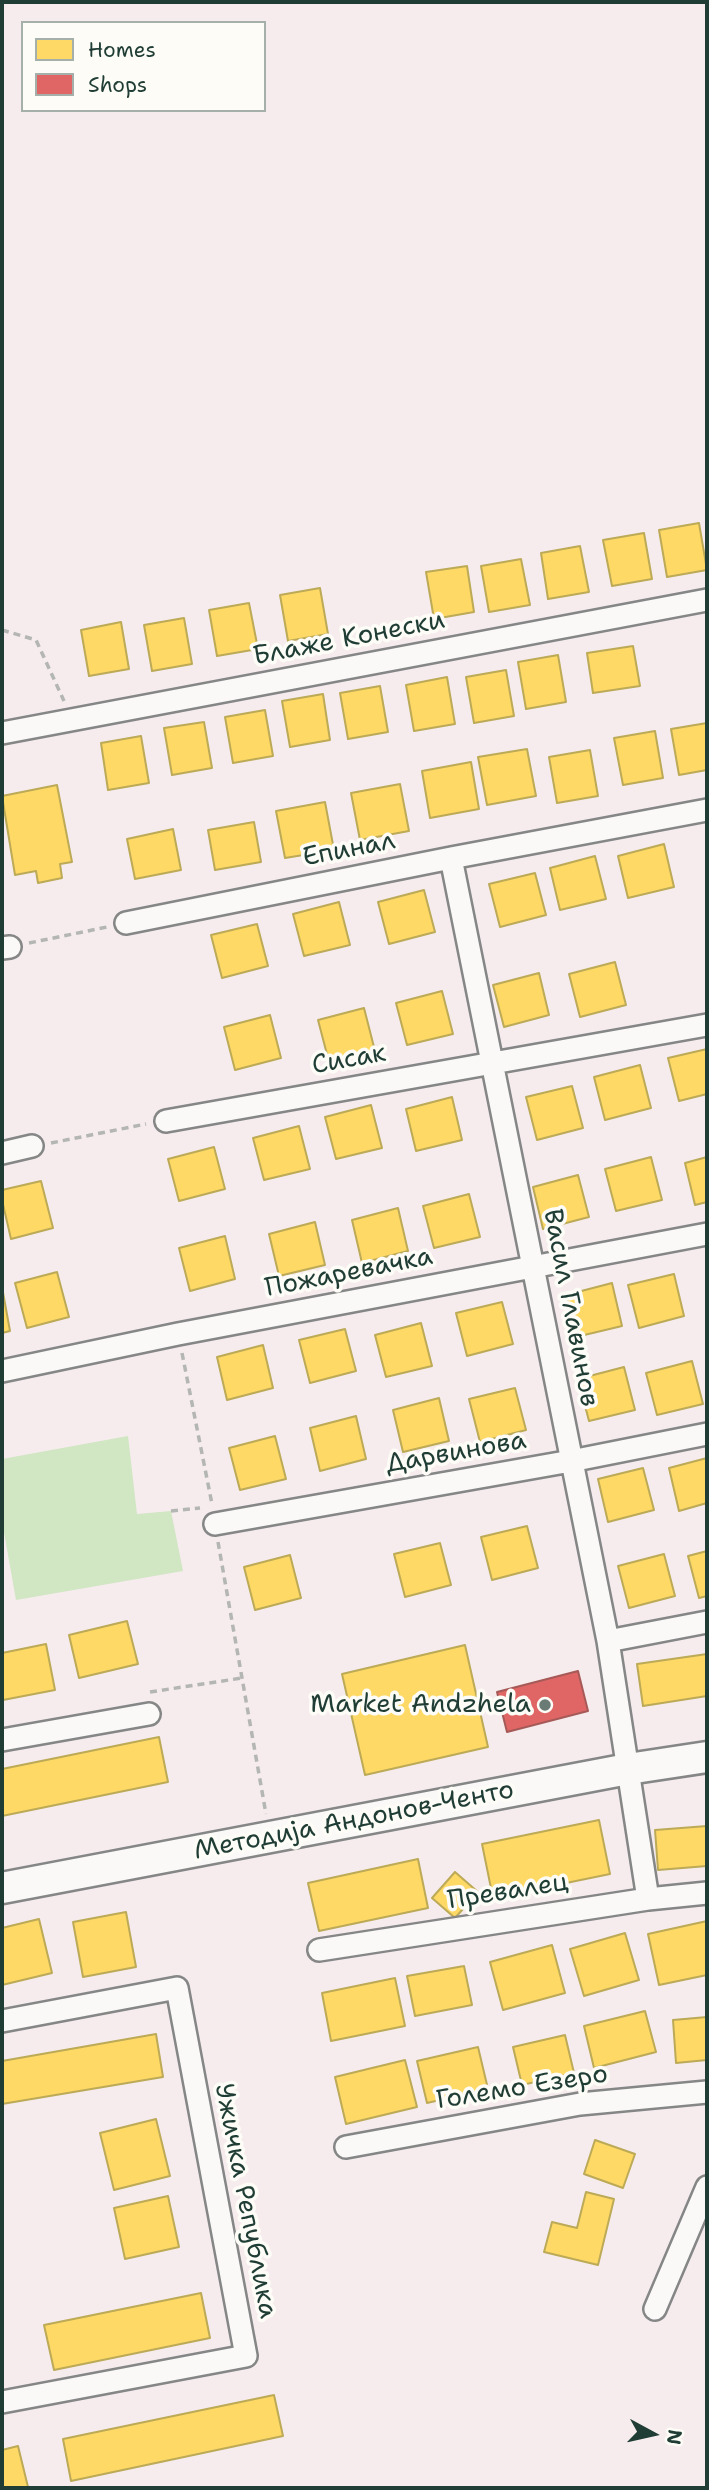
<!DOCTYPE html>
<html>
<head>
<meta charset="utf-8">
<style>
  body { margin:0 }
  #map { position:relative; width:709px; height:2490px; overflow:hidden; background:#f6ecee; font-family:"Shantell Sans",sans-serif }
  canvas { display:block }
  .frame { position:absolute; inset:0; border:4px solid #1f3d34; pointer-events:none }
  .legend { position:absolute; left:21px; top:21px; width:245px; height:91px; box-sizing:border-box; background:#fdfcf7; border:2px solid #a4b0a9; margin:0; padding:9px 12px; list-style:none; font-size:21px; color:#1f3d34 }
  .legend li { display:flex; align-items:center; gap:14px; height:35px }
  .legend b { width:35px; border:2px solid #a4b0a9 }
  .north { position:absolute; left:618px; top:2399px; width:70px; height:70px; -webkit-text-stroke:5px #fdfcf7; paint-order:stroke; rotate:98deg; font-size:19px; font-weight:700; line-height:28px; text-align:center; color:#1f3d34 }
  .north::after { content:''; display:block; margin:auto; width:24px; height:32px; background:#1f3d34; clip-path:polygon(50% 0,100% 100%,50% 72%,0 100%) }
</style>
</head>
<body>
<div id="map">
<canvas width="709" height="2490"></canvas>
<div class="frame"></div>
<ul class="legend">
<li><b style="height:19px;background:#ffd966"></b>Homes</li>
<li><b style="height:19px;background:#e06666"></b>Shops</li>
</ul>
<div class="north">N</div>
</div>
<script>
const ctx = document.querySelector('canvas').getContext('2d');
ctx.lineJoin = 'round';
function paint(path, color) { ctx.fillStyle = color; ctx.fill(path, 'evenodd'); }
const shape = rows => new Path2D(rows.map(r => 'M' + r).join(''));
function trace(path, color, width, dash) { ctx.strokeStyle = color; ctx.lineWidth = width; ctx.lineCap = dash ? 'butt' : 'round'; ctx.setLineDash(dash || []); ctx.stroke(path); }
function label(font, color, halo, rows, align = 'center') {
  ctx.font = font + ' "Shantell Sans",sans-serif'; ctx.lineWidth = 7; ctx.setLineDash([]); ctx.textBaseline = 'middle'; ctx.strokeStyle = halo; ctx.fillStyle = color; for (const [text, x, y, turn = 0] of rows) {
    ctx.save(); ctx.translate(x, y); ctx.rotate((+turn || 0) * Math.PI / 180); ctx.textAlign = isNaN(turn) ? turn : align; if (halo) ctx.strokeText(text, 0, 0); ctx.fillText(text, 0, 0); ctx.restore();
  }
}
const green = shape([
  [128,1436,137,1514,171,1511,183,1571,16,1600,2,1521,2,1459]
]);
const homes = shape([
  [699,523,707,570,667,577,659,530,699,523],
  [644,533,652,579,612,586,603,540,644,533],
  [580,546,589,592,548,599,541,553,580,546],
  [521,559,530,605,489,612,481,566,521,559],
  [467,566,474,612,434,619,426,572,467,566],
  [320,588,328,634,288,641,280,595,320,588],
  [249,603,258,649,217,656,209,610,249,603],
  [184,618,192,664,152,671,144,625,184,618],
  [121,622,129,669,89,676,81,630,121,622],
  [633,646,640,686,593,693,587,653,633,646],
  [558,655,566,702,526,709,518,662,558,655],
  [506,670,514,716,474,723,466,677,506,670],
  [447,677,455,724,414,731,406,685,447,677],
  [380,686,388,732,348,739,340,693,380,686],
  [323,694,330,740,290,747,282,701,323,694],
  [265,710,273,756,233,763,225,717,265,710],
  [204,722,212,768,172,775,164,728,204,722],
  [707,723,707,770,679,775,671,729,707,723],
  [655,731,663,778,623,785,614,738,655,731],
  [141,736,149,783,108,790,101,743,141,736],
  [527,749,536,796,487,805,478,757,527,749],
  [590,750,598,796,557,803,549,757,590,750],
  [471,762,479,809,430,818,422,771,471,762],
  [400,784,409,831,360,840,351,793,400,784],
  [57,785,72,862,60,864,62,878,38,883,36,871,15,875,2,796,57,785],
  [325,802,334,850,285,858,276,811,325,802],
  [254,822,261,862,215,870,208,830,254,822],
  [173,829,181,870,135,879,127,839,173,829],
  [664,844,674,887,628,898,618,856,664,844],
  [595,856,606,899,560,910,550,868,595,856],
  [535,873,546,915,500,927,489,884,535,873],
  [424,890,435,932,389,944,378,902,424,890],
  [339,902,350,945,304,956,293,914,339,902],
  [257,924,268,966,222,978,211,935,257,924],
  [615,962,626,1005,580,1017,569,974,615,962],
  [539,973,549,1015,504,1027,493,985,539,973],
  [442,991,453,1034,407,1045,396,1003,442,991],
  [364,1008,375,1051,329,1062,318,1020,364,1008],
  [270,1015,281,1058,235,1070,224,1027,270,1015],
  [707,1049,707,1094,679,1101,668,1058,707,1049],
  [640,1065,651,1108,605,1120,594,1077,640,1065],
  [572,1086,583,1128,537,1140,526,1097,572,1086],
  [452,1097,462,1140,416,1151,406,1109,452,1097],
  [371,1105,382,1148,336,1159,325,1117,371,1105],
  [299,1126,310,1169,264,1180,253,1138,299,1126],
  [214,1147,225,1189,179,1201,168,1159,214,1147],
  [651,1157,662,1200,616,1211,605,1169,651,1157],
  [707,1157,707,1202,695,1205,685,1163,707,1157],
  [578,1175,589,1217,543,1229,533,1187,578,1175],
  [41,1181,53,1228,11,1239,2,1200,2,1190,41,1181],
  [469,1194,480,1237,434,1248,423,1206,469,1194],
  [398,1208,408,1251,362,1263,352,1220,398,1208],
  [315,1222,325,1265,279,1276,269,1234,315,1222],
  [225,1236,235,1279,190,1291,179,1248,225,1236],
  [57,1272,69,1317,27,1328,15,1283,57,1272],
  [674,1274,684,1316,639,1328,628,1285,674,1274],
  [612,1283,622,1326,576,1337,566,1295,612,1283],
  [2,1287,10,1331,2,1333,2,1287],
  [502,1302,513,1344,467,1356,456,1313,502,1302],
  [421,1323,432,1366,386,1377,375,1335,421,1323],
  [345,1329,356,1371,310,1383,299,1340,345,1329],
  [263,1345,273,1388,227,1400,217,1357,263,1345],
  [692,1361,703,1404,657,1415,646,1373,692,1361],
  [624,1367,635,1410,589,1421,578,1379,624,1367],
  [515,1388,526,1430,480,1442,469,1399,515,1388],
  [439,1398,449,1441,403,1452,393,1410,439,1398],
  [356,1416,366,1459,320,1471,310,1428,356,1416],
  [275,1436,286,1479,240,1490,229,1448,275,1436],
  [707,1458,707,1503,679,1511,669,1468,707,1458],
  [643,1468,654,1510,608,1522,598,1479,643,1468],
  [527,1526,538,1568,492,1580,481,1537,527,1526],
  [440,1543,451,1585,405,1597,394,1554,440,1543],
  [707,1551,707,1596,699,1598,688,1556,707,1551],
  [664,1554,675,1596,629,1608,618,1566,664,1554],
  [290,1555,301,1598,255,1610,244,1567,290,1555],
  [127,1621,138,1664,79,1678,69,1635,127,1621],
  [46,1644,55,1690,3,1700,2,1653,46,1644],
  [465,1645,488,1747,365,1775,342,1674,465,1645],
  [707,1654,707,1696,643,1706,637,1664,707,1654],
  [159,1737,168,1782,2,1816,2,1769,159,1737],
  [599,1820,610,1874,493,1898,482,1844,599,1820],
  [707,1826,707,1866,658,1870,655,1830,707,1826],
  [418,1859,428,1908,319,1931,308,1883,418,1859],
  [455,1872,478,1892,455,1918,432,1898,455,1872],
  [126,1912,136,1967,83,1977,73,1922,126,1912],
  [39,1919,52,1973,2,1985,2,1928,39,1919],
  [707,1921,707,1975,659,1985,648,1934,707,1921],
  [625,1933,639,1980,584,1996,570,1949,625,1933],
  [552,1945,565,1993,503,2010,490,1962,552,1945],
  [464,1966,472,2005,415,2016,407,1976,464,1966],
  [395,1978,405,2026,331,2041,322,1993,395,1978],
  [645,2011,656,2052,594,2068,584,2026,645,2011],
  [707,2017,707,2060,676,2063,673,2020,707,2017],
  [156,2034,163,2077,2,2104,2,2061,156,2034],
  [565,2035,574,2073,522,2085,513,2047,565,2035],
  [478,2047,488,2089,427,2103,417,2061,478,2047],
  [405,2060,417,2107,346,2124,335,2077,405,2060],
  [156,2119,170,2176,114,2190,100,2133,156,2119],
  [595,2140,635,2154,623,2188,584,2174,595,2140],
  [586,2192,614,2199,598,2265,544,2252,552,2222,577,2228,586,2192],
  [168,2196,179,2247,125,2259,114,2208,168,2196],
  [201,2293,210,2338,54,2370,44,2325,201,2293],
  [274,2395,283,2436,71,2481,63,2439,274,2395],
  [18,2446,28,2487,2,2488,2,2450,18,2446]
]);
const shops = shape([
  [578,1671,588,1711,507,1732,497,1692,578,1671]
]);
const path = shape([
  [2,630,36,640,64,701],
  [29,943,107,927],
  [51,1143,146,1124],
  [182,1353,212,1504],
  [171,1511,200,1508],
  [218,1542,266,1814],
  [150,1692,242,1678]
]);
const street = shape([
  [2,733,707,600],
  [451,858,608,1641,648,1899],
  [126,923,451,858,707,810],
  [2,948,10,947],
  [166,1121,707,1025],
  [2,1153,32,1146],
  [2,1371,178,1334,707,1234],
  [215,1524,571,1461,707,1434],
  [608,1641,707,1622],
  [2,1740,149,1714],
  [319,1950,648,1899,707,1893],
  [2,2021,177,1988,246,2356,2,2402],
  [346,2147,580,2104,707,2092],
  [655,2309,707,2187]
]);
const secondary = shape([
  [2,1888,628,1769,707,1757]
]);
const markers = [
  [545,1705,7,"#6a7a75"]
];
const streetNames = [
  ["Блаже Конески",349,639,-11],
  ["Епинал",349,850,-11],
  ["Сисак",349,1060,-10],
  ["Пожаревачка",349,1273,-11],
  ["Васил Главинов",570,1308,79],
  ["Дарвинова",456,1453,-10],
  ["Методија Андонов-Ченто",354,1821,-11],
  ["Превалец",508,1892,-9],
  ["Големо Езеро",522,2088,-9],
  ["Ужичка Република",245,2201,79]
];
const poiNames = [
  ["Market Andzhela",531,1705]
];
paint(green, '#d1e6c3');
paint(homes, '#ffd966');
trace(homes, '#bcaa57', 2);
paint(shops, '#e06666');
trace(shops, '#a65a57', 2);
trace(street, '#858686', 26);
trace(secondary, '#858686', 35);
trace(path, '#b4b6b4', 3.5, [7, 5]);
trace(street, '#faf9f7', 21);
trace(secondary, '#faf9f7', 30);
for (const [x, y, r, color] of markers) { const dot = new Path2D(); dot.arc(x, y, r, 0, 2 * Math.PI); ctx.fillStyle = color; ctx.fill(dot); trace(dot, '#fdfcf7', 2.5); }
label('26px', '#1f3d34', '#fdfcf7', streetNames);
label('26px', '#1f3d34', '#fdfcf7', poiNames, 'right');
</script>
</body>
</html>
